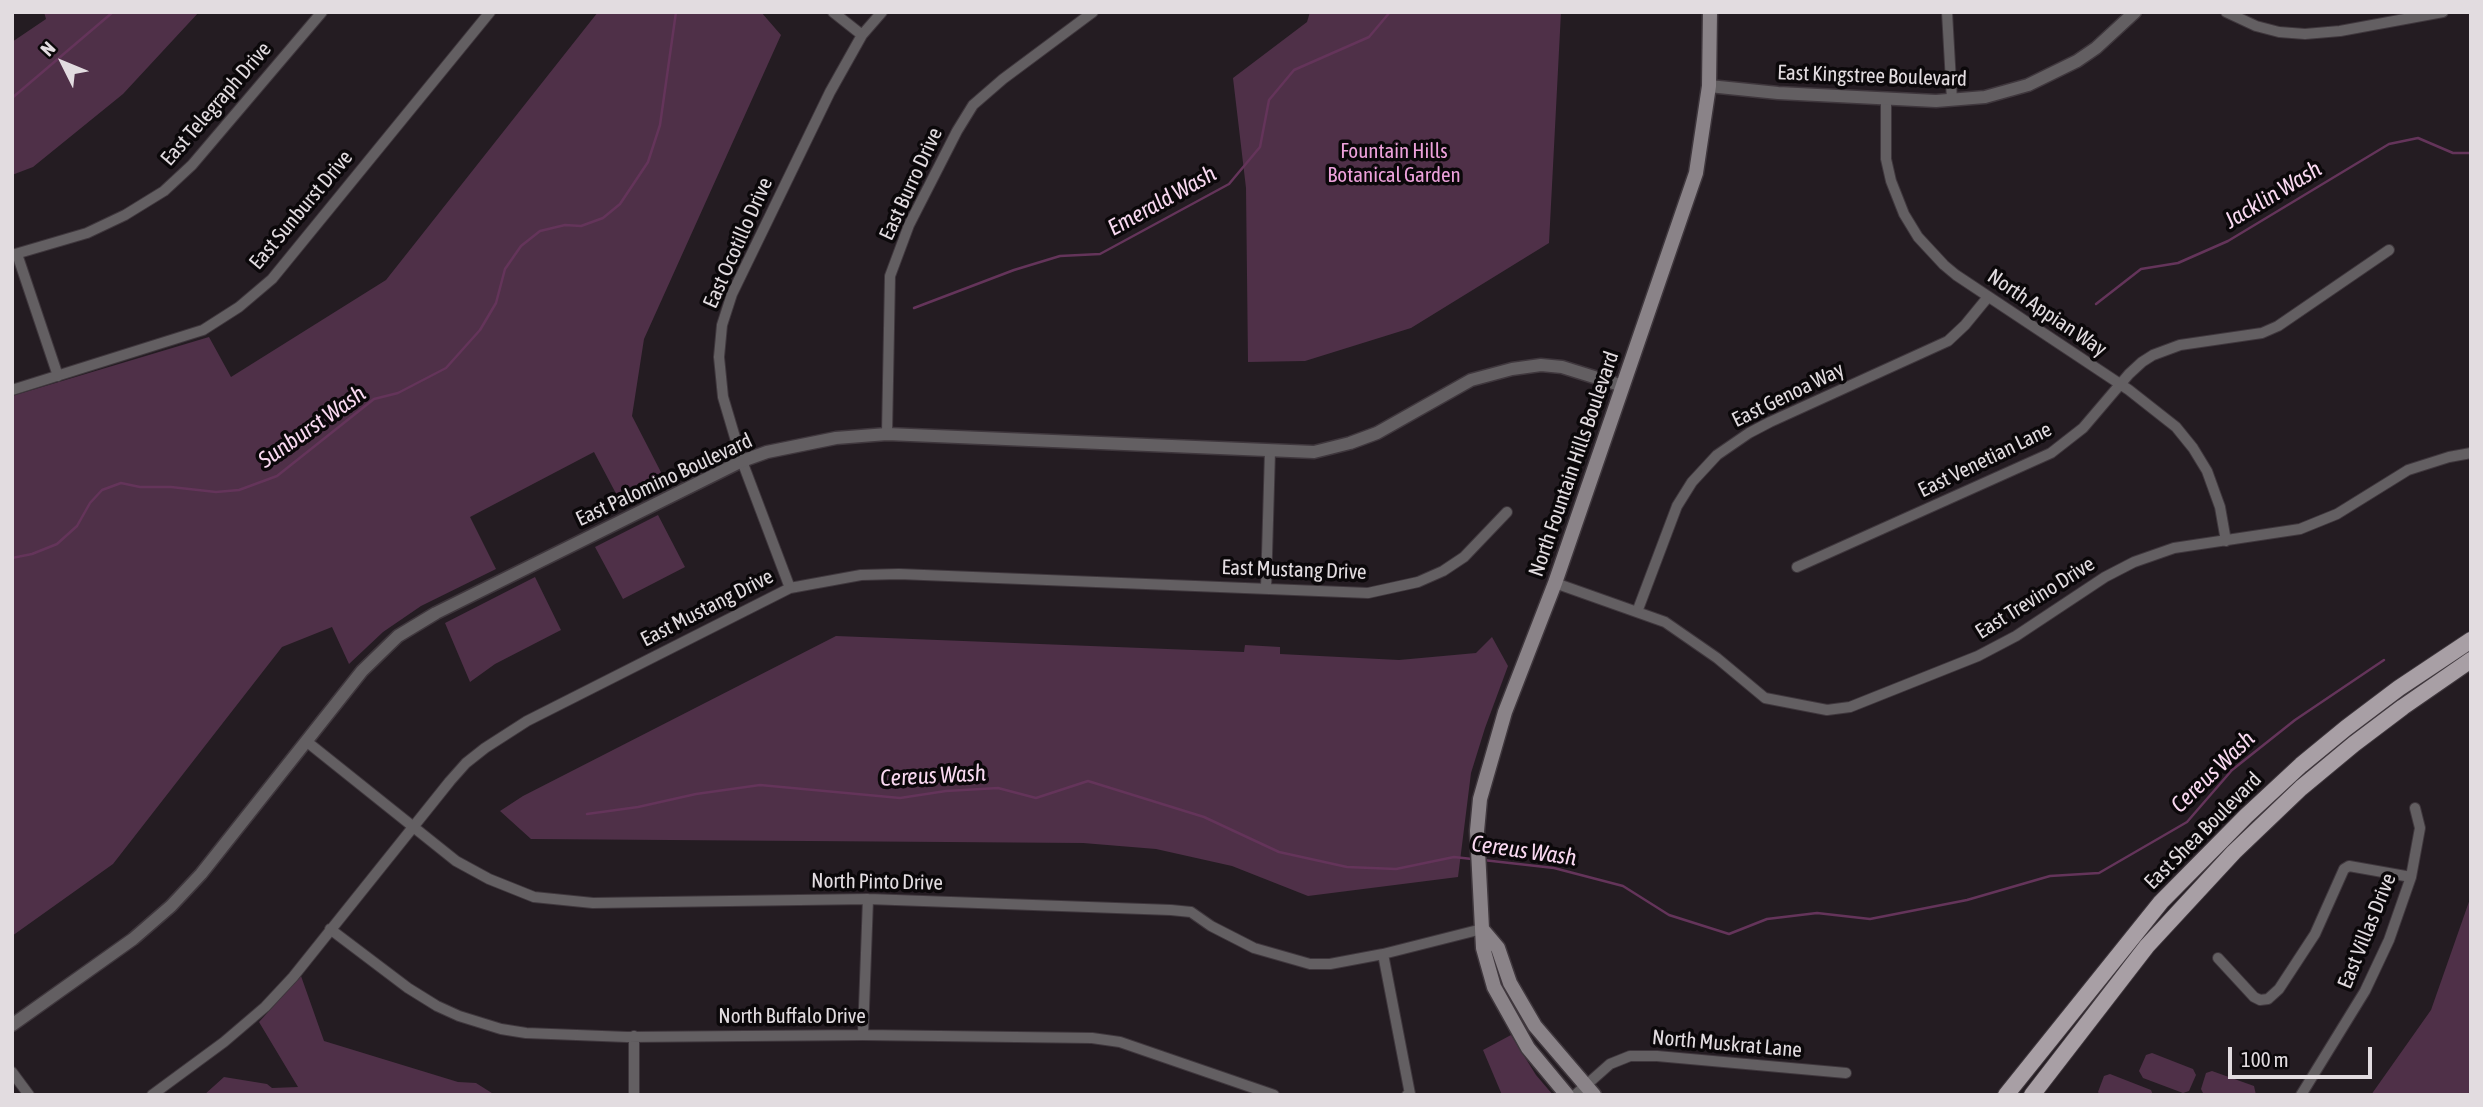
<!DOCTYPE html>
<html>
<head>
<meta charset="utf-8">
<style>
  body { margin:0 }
  #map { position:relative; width:2483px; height:1107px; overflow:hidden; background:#241c22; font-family:"Asap Condensed",sans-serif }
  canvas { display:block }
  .frame { position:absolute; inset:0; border:14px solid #e2dce0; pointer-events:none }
  .north { position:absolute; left:28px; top:28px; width:70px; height:70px; -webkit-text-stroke:5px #0b080a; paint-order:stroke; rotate:313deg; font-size:19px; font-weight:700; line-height:28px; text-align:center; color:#e2dce0 }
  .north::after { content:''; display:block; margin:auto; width:24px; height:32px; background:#e2dce0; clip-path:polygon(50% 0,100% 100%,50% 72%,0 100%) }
  .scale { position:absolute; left:2228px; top:1047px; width:144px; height:32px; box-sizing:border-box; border:4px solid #e2dce0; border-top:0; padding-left:9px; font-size:21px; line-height:24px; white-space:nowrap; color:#e2dce0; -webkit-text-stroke:5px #0b080a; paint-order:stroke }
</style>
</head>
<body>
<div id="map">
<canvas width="2483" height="1107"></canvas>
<div class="frame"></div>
<div class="north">N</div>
<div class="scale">100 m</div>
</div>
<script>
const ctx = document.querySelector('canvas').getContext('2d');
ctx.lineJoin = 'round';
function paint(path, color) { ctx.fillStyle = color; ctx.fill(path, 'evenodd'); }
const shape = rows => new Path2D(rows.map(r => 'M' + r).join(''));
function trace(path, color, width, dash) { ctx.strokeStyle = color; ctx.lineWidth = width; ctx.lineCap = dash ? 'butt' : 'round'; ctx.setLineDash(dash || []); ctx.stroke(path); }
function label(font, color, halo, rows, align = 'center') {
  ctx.font = font + ' "Asap Condensed",sans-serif'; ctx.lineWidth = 7; ctx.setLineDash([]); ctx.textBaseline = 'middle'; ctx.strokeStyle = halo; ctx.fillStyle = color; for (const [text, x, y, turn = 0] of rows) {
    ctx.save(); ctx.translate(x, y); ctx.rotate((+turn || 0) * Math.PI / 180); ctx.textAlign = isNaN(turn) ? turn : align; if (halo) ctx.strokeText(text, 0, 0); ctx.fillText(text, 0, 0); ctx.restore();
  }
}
const green = shape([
  [44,12,199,12,123,94,33,167,12,175,12,42,46,19],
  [598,12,761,12,781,35,644,339,632,416,665,480,621,503,594,452,470,517,496,569,421,606,383,632,349,664,332,627,282,647,113,864,12,936,12,396,209,337,231,377,386,280],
  [1310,12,1561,12,1549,243,1411,328,1305,361,1248,362,1246,188,1233,78,1307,22],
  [658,515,685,567,623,599,595,547],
  [535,577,561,630,495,664,470,682,445,623],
  [836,636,1244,652,1245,645,1280,647,1280,654,1399,660,1476,653,1492,637,1508,666,1485,728,1471,773,1458,877,1308,896,1232,866,1156,849,1083,843,531,839,500,811,523,796],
  [2471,896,2471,1095,2371,1095,2431,1010],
  [301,976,324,1041,458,1082,476,1083,495,1095,204,1095,224,1077,267,1084,272,1088,298,1087,259,1022],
  [1511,1035,1536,1075,1553,1095,1502,1095,1483,1050],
  [2152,1053,2193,1069,2196,1075,2189,1091,2183,1093,2143,1078,2139,1071,2146,1055],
  [2212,1071,2254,1086,2256,1095,2204,1095,2201,1089,2206,1073],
  [2110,1074,2151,1090,2153,1095,2100,1095,2098,1092,2104,1076]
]);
const stream = shape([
  [12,98,113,12],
  [2096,304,2141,269,2178,263,2228,241,2389,144,2418,138,2453,153,2471,153],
  [914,308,1014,270,1060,256,1100,254,1229,184,1260,147,1269,100,1294,70,1369,37,1390,12],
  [12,558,32,554,57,544,77,526,90,503,102,490,121,483,140,487,171,487,216,492,239,490,277,476,374,399,398,393,446,368,480,330,496,303,505,269,521,246,540,231,565,225,581,226,603,218,620,204,648,162,660,125,676,12],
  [587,814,638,807,696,794,760,785,900,798,946,791,998,788,1036,798,1088,781,1204,817,1279,852,1347,867,1396,869,1454,857,1472,859],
  [1483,860,1554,868,1623,886,1669,915,1729,934,1767,919,1817,913,1870,919,1967,900,2050,876,2099,873,2187,822,2232,770,2295,720,2384,660]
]);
const minor = shape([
  [833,12,862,35],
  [1947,12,1952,100],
  [2226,12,2256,26,2279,32,2305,34,2340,31,2443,12],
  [1886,98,1886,159,1891,181,1904,214,1918,237,1944,265,1956,275,2129,390,2176,427,2193,448,2207,471,2220,507,2226,541],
  [17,254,58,376],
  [12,255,87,233,125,215,164,191,192,165,322,12],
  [12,390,203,330,239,307,272,279,490,12],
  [887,434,890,276,909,225,957,131,973,105,1003,79,1093,12],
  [1797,567,2051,453,2083,428,2129,374,2142,362,2153,355,2180,345,2262,333,2278,326,2389,250],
  [1555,583,1665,622,1717,658,1765,698,1827,710,1850,707,1978,656,2016,636,2105,577,2134,562,2174,548,2300,529,2337,514,2408,470,2449,457,2471,453],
  [790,588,742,461,723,397,719,357,722,325,732,294,830,92,862,35,882,12],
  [1266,589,1270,451],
  [1637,612,1677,506,1692,482,1717,455,1749,433,1770,422,1948,341,1965,325,1988,297],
  [306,741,456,861,489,879,534,897,593,903,868,899,1171,910,1191,912,1211,926,1254,948,1310,964,1330,964,1383,954,1482,929],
  [330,929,408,988,437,1006,459,1016,501,1029,526,1033,627,1037,863,1035,1092,1038,1120,1042,1274,1095],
  [1383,954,1410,1094,1407,1095],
  [2218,958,2254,997,2260,1000,2268,999,2279,989,2315,934,2344,869,2349,866,2411,877],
  [863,1035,868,899],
  [634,1036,634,1095],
  [12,1072,29,1095],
  [152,1095,224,1042,265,1007,293,977,450,781,466,763,485,748,527,721,790,588,861,575,899,574,1368,593,1418,582,1443,571,1464,557,1507,512],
  [1575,1095,1610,1064,1630,1056,1657,1056,1846,1073],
  [2301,1095,2365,991,2389,940,2411,877,2420,828,2415,808]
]);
const tertiary = shape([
  [1709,86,1778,93,1936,101,1985,97,2028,85,2077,61,2096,48,2135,12],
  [12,1025,133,939,171,906,201,874,362,671,398,636,436,613,742,461,767,452,836,438,887,434,1314,452,1350,443,1377,433,1471,380,1512,369,1541,365,1562,367,1623,386]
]);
const secondary = shape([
  [1482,929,1498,948,1510,983,1535,1026,1594,1095],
  [1567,1095,1528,1048,1494,987,1483,948,1477,831,1480,799,1505,712,1555,583,1696,173,1709,86,1710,12]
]);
const primary = shape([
  [2006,1095,2161,902,2246,816,2301,765,2346,728,2399,688,2471,640],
  [2032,1095,2147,946,2234,852,2301,788,2354,744,2403,707,2471,660]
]);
const streetNames = [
  ["East Kingstree Boulevard",1872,76,2],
  ["East Telegraph Drive",216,104,-49],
  ["East Burro Drive",911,184,-65],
  ["East Sunburst Drive",301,210,-50],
  ["East Ocotillo Drive",738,243,-66],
  ["North Appian Way",2047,313,34],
  ["East Genoa Way",1788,395,-26],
  ["East Venetian Lane",1985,460,-26],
  ["North Fountain Hills Boulevard",1574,464,-71],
  ["East Palomino Boulevard",664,480,-25],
  ["East Mustang Drive",1294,570,2],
  ["East Trevino Drive",2035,598,-32],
  ["East Mustang Drive",707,608,-27],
  ["East Shea Boulevard",2203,831,-45],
  ["North Pinto Drive",877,882,1],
  ["East Villas Drive",2367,931,-68],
  ["North Buffalo Drive",792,1016],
  ["North Muskrat Lane",1727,1044,5]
];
const parkNames = [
  ["Fountain Hills",1394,151],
  ["Botanical Garden",1394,175]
];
const waterNames = [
  ["Jacklin Wash",2273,195,-31],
  ["Emerald Wash",1162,201,-29],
  ["Sunburst Wash",312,427,-35],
  ["Cereus Wash",2213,772,-44],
  ["Cereus Wash",933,776,-3],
  ["Cereus Wash",1524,851,8]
];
paint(green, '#4f3048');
trace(stream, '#64345a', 2.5);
trace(minor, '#3f373d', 12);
trace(tertiary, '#3f373d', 15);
trace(secondary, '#3f373d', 17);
trace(primary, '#3f373d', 18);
trace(minor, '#635f62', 10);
trace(tertiary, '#635f62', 12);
trace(secondary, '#8a8388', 14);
trace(primary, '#a89fa5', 16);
label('21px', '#e2dce0', '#0b080a', streetNames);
label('21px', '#eda1db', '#0b080a', parkNames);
label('italic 23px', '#f9d9f1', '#0b080a', waterNames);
</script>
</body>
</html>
